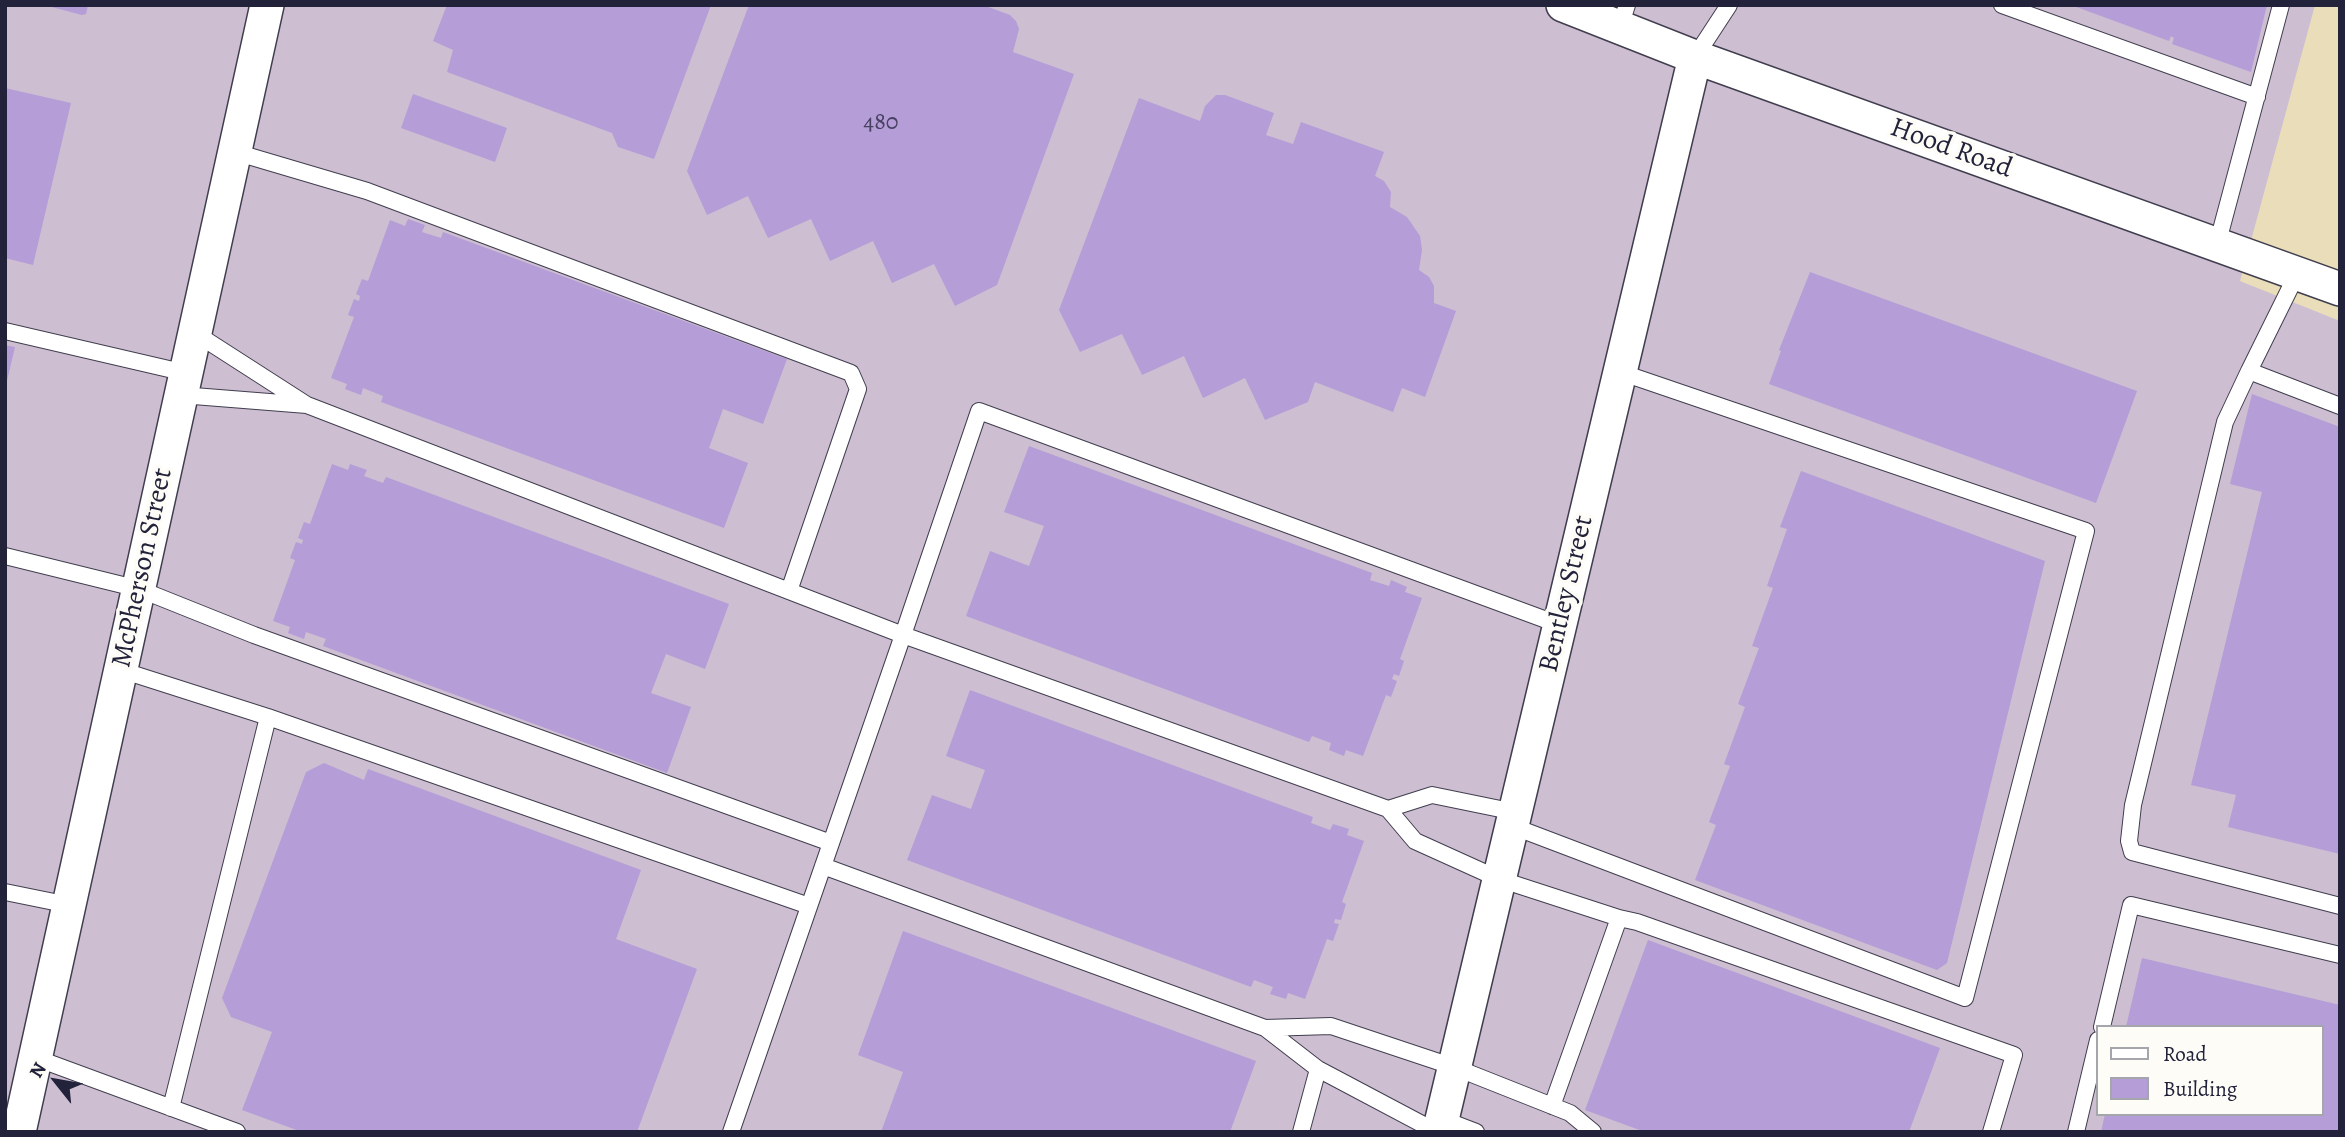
<!DOCTYPE html>
<html>
<head>
<meta charset="utf-8">
<style>
  body { margin:0 }
  #map { position:relative; width:2345px; height:1137px; overflow:hidden; background:#e9deb9; font-family:Alegreya,serif }
  canvas { display:block }
  .frame { position:absolute; inset:0; border:7px solid #22223b; pointer-events:none }
  .legend { position:absolute; left:2096px; top:1025px; width:228px; height:91px; box-sizing:border-box; background:#fdfcf7; border:2px solid #a5a5ac; margin:0; padding:9px 12px; list-style:none; font-size:21px; color:#22223b }
  .legend li { display:flex; align-items:center; gap:14px; height:35px }
  .legend b { width:35px; border:2px solid #a5a5ac }
  .north { position:absolute; left:21px; top:1046px; width:70px; height:70px; -webkit-text-stroke:5px #fdfcf7; paint-order:stroke; rotate:301deg; font-size:19px; font-weight:700; line-height:28px; text-align:center; color:#22223b }
  .north::after { content:''; display:block; margin:auto; width:24px; height:32px; background:#22223b; clip-path:polygon(50% 0,100% 100%,50% 72%,0 100%) }
</style>
</head>
<body>
<div id="map">
<canvas width="2345" height="1137"></canvas>
<div class="frame"></div>
<ul class="legend">
<li><b style="height:9px;background:#fff"></b>Road</li>
<li><b style="height:19px;background:#b59dd7"></b>Building</li>
</ul>
<div class="north">N</div>
</div>
<script>
const ctx = document.querySelector('canvas').getContext('2d');
ctx.lineJoin = 'round';
function paint(path, color) { ctx.fillStyle = color; ctx.fill(path, 'evenodd'); }
const shape = rows => new Path2D(rows.map(r => 'M' + r).join(''));
function trace(path, color, width, dash) { ctx.strokeStyle = color; ctx.lineWidth = width; ctx.lineCap = dash ? 'butt' : 'round'; ctx.setLineDash(dash || []); ctx.stroke(path); }
function label(font, color, halo, rows, align = 'center') {
  ctx.font = font + ' Alegreya,serif'; ctx.lineWidth = 7; ctx.setLineDash([]); ctx.textBaseline = 'middle'; ctx.strokeStyle = halo; ctx.fillStyle = color; for (const [text, x, y, turn = 0] of rows) {
    ctx.save(); ctx.translate(x, y); ctx.rotate((+turn || 0) * Math.PI / 180); ctx.textAlign = isNaN(turn) ? turn : align; if (halo) ctx.strokeText(text, 0, 0); ctx.fillText(text, 0, 0); ctx.restore();
  }
}
const industrial = shape([
  [5,5,2315,5,2240,281,2340,321,2340,1132,5,1132],
  [2098,1027,2322,1027,2322,1114,2098,1114]
]);
const building = shape([
  [44,5,88,5,86,14,82,15],
  [447,5,711,5,654,159,618,147,612,133,447,72,453,50,433,41],
  [749,5,983,5,1010,15,1016,21,1019,29,1013,52,1074,74,997,285,955,306,934,264,892,283,873,241,830,261,811,219,768,238,748,196,707,215,687,171],
  [2071,5,2267,5,2251,72,2172,44,2174,38,2171,36,2169,41],
  [5,88,71,103,33,265,5,258],
  [413,94,507,128,495,162,401,128],
  [1216,95,1225,95,1274,113,1266,135,1293,144,1301,122,1384,152,1375,176,1384,181,1391,192,1390,207,1407,217,1420,236,1422,250,1419,270,1429,277,1434,286,1434,303,1456,311,1425,397,1402,388,1393,412,1315,382,1308,402,1265,420,1245,378,1203,398,1184,356,1142,375,1122,334,1080,352,1059,310,1139,98,1200,121,1205,106],
  [408,219,425,225,422,232,441,238,443,232,787,359,763,424,723,409,709,448,748,463,724,528,381,402,383,396,363,388,361,395,345,389,347,384,331,378,354,317,348,315,354,299,359,301,360,296,356,294,362,279,368,281,390,220,405,226],
  [1810,272,2137,391,2096,503,1769,384,1781,351,1779,350],
  [5,345,15,347,6,385,5,385],
  [2252,394,2340,427,2340,854,2228,827,2236,795,2191,785,2262,492,2230,484],
  [1029,446,1372,573,1370,580,1389,586,1391,580,1407,587,1405,592,1422,598,1400,659,1404,661,1399,676,1394,674,1392,679,1397,681,1391,697,1386,695,1363,756,1346,750,1344,756,1329,750,1331,743,1312,736,1309,742,966,616,990,551,1029,566,1044,526,1004,512],
  [332,464,348,470,350,464,367,470,364,476,383,483,386,477,729,604,705,669,666,654,651,693,691,707,667,773,323,646,326,639,306,632,304,639,288,633,290,627,273,621,295,560,290,558,296,542,302,544,303,540,298,538,304,522,310,524],
  [1801,471,2045,561,1947,963,1937,970,1695,880,1716,825,1709,822,1730,766,1724,764,1745,707,1738,704,1759,648,1752,646,1773,588,1767,586,1787,529,1780,527],
  [970,690,1313,817,1311,823,1330,830,1333,824,1349,829,1347,835,1364,841,1342,902,1346,904,1341,920,1335,919,1334,923,1339,924,1333,941,1327,939,1305,999,1288,993,1286,999,1270,994,1273,987,1254,980,1251,987,907,860,932,795,971,809,985,770,946,756],
  [324,763,364,780,368,769,641,870,616,939,697,969,637,1132,302,1132,242,1110,272,1032,231,1017,222,998,306,772],
  [903,931,1256,1061,1230,1132,881,1132,903,1072,858,1055],
  [1648,940,1940,1048,1909,1132,1645,1132,1585,1110],
  [2142,958,2340,1005,2340,1132,2101,1132,2105,1114,2322,1114,2322,1027,2126,1027]
]);
const service = shape([
  [2002,5,2257,97],
  [1620,27,1627,5],
  [1695,57,1729,5],
  [235,152,367,191,851,373,858,389,789,591,903,635,731,1132],
  [2217,245,2281,5],
  [2297,274,2249,371,2340,406],
  [5,331,186,373],
  [2249,371,2225,422,2133,805,2129,841,2132,852,2340,906],
  [181,395,307,405,195,333],
  [307,405,789,591],
  [5,556,139,589,254,635,831,843],
  [1560,625,979,411,903,635,1388,809,1415,841,1499,879,1619,918],
  [121,670,268,717,809,906],
  [1388,809,1432,795,1515,812],
  [1512,826,1965,998,2086,531,1620,372],
  [823,866,1265,1028,1318,1069],
  [5,892,69,905],
  [2102,1027,2131,905,2340,955],
  [1265,1028,1331,1026,1454,1067,1570,1113,1593,1132],
  [36,1058,237,1132],
  [1552,1106,1619,918,1637,922,2014,1055,1991,1132],
  [171,1108,268,717],
  [1442,1119,1476,1132],
  [1301,1132,1318,1069,1437,1132],
  [2076,1132,2098,1040]
]);
const minor = shape([
  [1563,5,1695,57,2340,289],
  [19,1132,267,5],
  [1439,1132,1695,57]
]);
const numberNames = [
  ["480",881,123]
];
const streetNames = [
  ["Hood Road",1951,149,20],
  ["McPherson Street",143,568,-78],
  ["Bentley Street",1567,594,-77]
];
paint(industrial, '#cdbed2');
paint(building, '#b59dd7');
trace(service, '#403e4e', 18);
trace(minor, '#403e4e', 36);
trace(service, '#fff', 16);
trace(minor, '#fff', 33);
label('24px', '#474162', null, numberNames);
label('28px', '#22223b', '#fdfcf7', streetNames);
</script>
</body>
</html>
